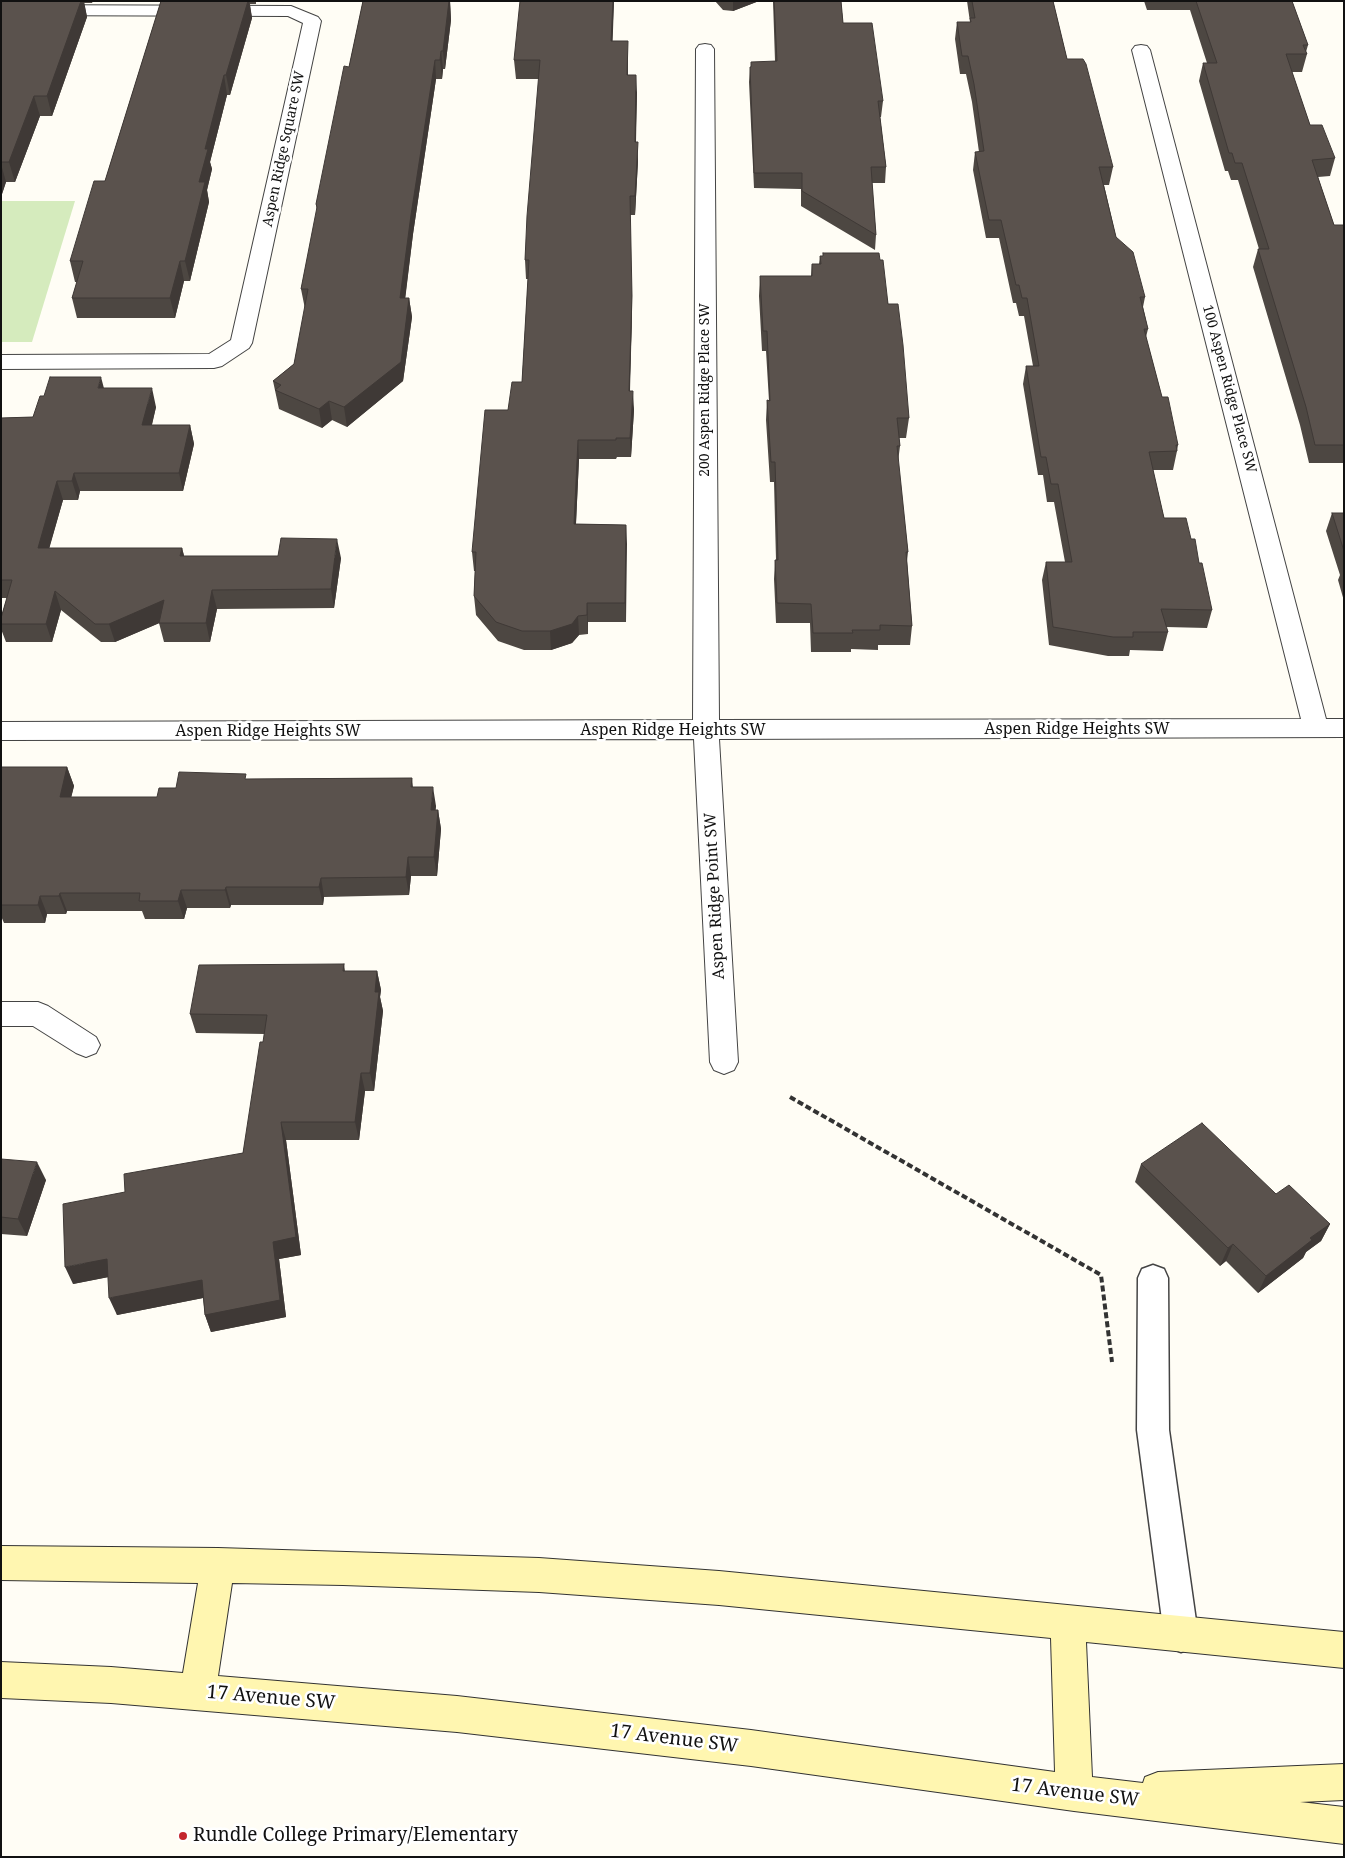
<!DOCTYPE html>
<html>
<head>
<meta charset="utf-8">
<style>
  body { margin:0 }
  #map { position:relative; width:1345px; height:1858px; overflow:hidden; background:#fffdf5; font-family:"Noto Serif",serif }
  canvas { display:block }
  .frame { position:absolute; inset:0; border:2px solid #111; pointer-events:none }
</style>
</head>
<body>
<div id="map">
<canvas width="1345" height="1858"></canvas>
<div class="frame"></div>
</div>
<script>
const ctx = document.querySelector('canvas').getContext('2d');
ctx.lineJoin = 'round';
function paint(path, color) { ctx.fillStyle = color; ctx.fill(path, 'evenodd'); }
const shape = rows => new Path2D(rows.map(r => 'M' + r).join(''));
function trace(path, color, width, dash) { ctx.strokeStyle = color; ctx.lineWidth = width; ctx.lineCap = dash ? 'butt' : 'round'; ctx.setLineDash(dash || []); ctx.stroke(path); }
function label(font, color, halo, rows, align = 'center') {
  ctx.font = font + ' "Noto Serif",serif'; ctx.lineWidth = 5; ctx.setLineDash([]); ctx.textBaseline = 'middle'; ctx.strokeStyle = halo; ctx.fillStyle = color; for (const [text, x, y, turn = 0] of rows) {
    ctx.save(); ctx.translate(x, y); ctx.rotate((+turn || 0) * Math.PI / 180); ctx.textAlign = isNaN(turn) ? turn : align; if (halo) ctx.strokeText(text, 0, 0); ctx.fillText(text, 0, 0); ctx.restore();
  }
}
const green = shape([
  [1,201,75,201,32,342,1,342]
]);
const path = shape([
  [790,1097,1101,1275,1112,1362]
]);
const service = shape([
  [1153,1265,1164,1269,1168,1278,1169,1430,1198,1635,1193,1647,1181,1652,1169,1647,1164,1635,1137,1430,1138,1278,1142,1269,1153,1265]
]);
const minor = shape([
  [1,5,291,6,318,17,321,21,252,343,249,348,222,366,214,368,1,369,1,355,209,354,231,340,303,23,288,16,1,15,1,5],
  [705,44,711,45,714,49,719,720,1301,719,1132,50,1135,46,1141,45,1147,46,1150,50,1326,719,1344,719,1344,737,719,739,738,1062,734,1070,724,1074,714,1070,710,1062,694,739,1,740,1,722,693,720,696,49,699,45,705,44],
  [1,1002,38,1002,48,1006,96,1037,100,1045,96,1053,86,1057,76,1053,33,1026,1,1026,1,1002]
]);
const secondary = shape([
  [1,1546,218,1548,539,1558,719,1571,1344,1632,1344,1668,1086,1642,1092,1777,1143,1783,1145,1777,1158,1772,1344,1764,1344,1800,1300,1802,1344,1807,1344,1844,1074,1811,751,1766,457,1732,111,1703,1,1698,1,1662,111,1667,183,1673,198,1583,1,1580,1,1546],
  [232,1583,343,1585,539,1592,719,1605,1051,1638,1055,1772,751,1730,457,1696,218,1676,232,1583]
]);
const wall = shape([
  [1,1,93,1,92,3,84,3,87,17,52,116,40,116,15,182,6,182,2,194,1,194],
  [161,1,256,1,256,4,250,4,252,18,230,95,227,95,210,162,212,169,207,190,209,202,190,281,184,281,175,318,77,318,72,298,77,282,75,282,70,261,105,181],
  [363,1,450,1,451,20,445,69,443,69,442,79,436,79,413,234,405,298,409,298,412,317,403,381,347,427,332,420,322,428,279,409,273,381,294,364,305,309,301,289,317,211,316,204,349,67],
  [614,1,612,41,628,60,628,75,637,93,636,142,638,161,635,215,630,215,632,315,630,391,634,410,631,457,617,457,616,459,579,459,576,524,626,525,626,622,588,622,588,634,579,635,572,643,551,650,524,650,498,641,476,615,474,596,475,571,474,571,472,552,508,410,522,382,528,279,526,279,525,260,539,79,516,79,514,60],
  [715,1,759,1,733,11,723,10],
  [773,1,841,1,843,23,883,101,881,117,880,117,886,167,885,183,872,183,876,235,875,250,801,206,801,189,754,188,749,82,750,67,775,61],
  [967,1,1053,1,1067,59,1113,167,1109,185,1104,185,1116,237,1145,297,1143,307,1148,329,1146,337,1162,397,1178,445,1177,451,1173,470,1153,470,1164,518,1191,539,1199,563,1212,610,1207,628,1166,627,1168,632,1163,651,1130,650,1129,656,1108,656,1049,645,1042,580,1046,562,1065,562,1054,502,1047,502,1043,475,1038,475,1023,384,1026,366,1033,366,1024,316,1019,316,1016,303,1013,303,999,238,986,238,973,170,975,152,979,152,972,102,966,74,960,74,955,39,957,22,970,22],
  [1144,1,1292,1,1308,45,1306,52,1307,54,1302,72,1292,72,1310,125,1335,158,1330,176,1318,177,1334,225,1344,227,1344,463,1309,463,1300,425,1253,267,1258,249,1259,249,1238,180,1231,180,1228,171,1225,171,1199,81,1203,63,1207,63,1190,10,1147,10],
  [820,256,880,260,909,418,906,438,899,438,900,446,898,462,908,552,907,561,912,626,910,645,878,645,878,650,851,649,851,652,811,652,810,623,776,623,774,579,775,560,776,560,774,482,770,482,766,420,767,400,769,401,766,351,762,351,759,296,760,276,811,276,812,264,819,264],
  [104,388,156,407,152,425,190,425,194,444,183,491,80,491,78,500,63,500,49,548,182,548,184,556,341,558,334,608,217,609,210,642,164,642,159,623,115,642,101,642,61,610,52,642,6,642,1,629,1,618,7,598,1,598,1,418,33,417,44,396],
  [1332,513,1344,513,1344,601,1338,580,1340,575,1326,531],
  [1,767,67,767,74,786,71,797,157,797,176,788,247,779,412,778,413,787,436,806,435,810,438,810,441,829,437,876,411,876,409,895,324,897,323,905,231,905,230,908,187,908,184,919,145,919,142,911,67,911,66,914,47,914,45,923,4,923,1,916],
  [344,964,345,971,377,971,381,990,380,997,383,1011,374,1091,365,1091,359,1140,286,1140,301,1255,279,1259,286,1317,211,1332,205,1315,203,1298,117,1315,108,1277,73,1284,125,1192,243,1153,265,1034,196,1033,190,1014],
  [1,1159,46,1180,27,1236,1,1234],
  [1141,1164,1276,1194,1330,1224,1321,1241,1306,1252,1303,1258,1258,1293,1226,1261,1220,1266,1135,1182]
]);
const shadedWall = shape([
  [81,1,84,1,87,17,52,116,47,96],
  [248,1,249,1,252,18,230,95,226,75],
  [449,1,450,1,451,20,445,69,443,51],
  [613,1,614,1,612,60,611,41],
  [733,1,759,1,733,11],
  [628,41,628,60,627,93,627,75],
  [441,51,443,69,442,79,440,60],
  [435,60,436,79,413,234,403,317,400,298,411,215],
  [224,75,227,95,210,162,212,169,207,190,209,202,190,281,185,261,205,149],
  [636,75,637,93,635,161,635,142],
  [34,96,40,116,15,182,9,162],
  [638,142,638,161,635,215,635,196],
  [1,164,6,182,2,194,1,191],
  [180,261,184,281,175,318,170,298],
  [632,296,632,315,629,410,629,391],
  [409,298,412,317,403,381,347,427,344,407],
  [101,377,106,396,98,388],
  [152,388,156,407,147,444,142,425],
  [633,391,634,410,631,457,630,438],
  [329,401,332,420,322,428,319,409],
  [190,425,194,444,183,491,179,473],
  [578,440,579,459,575,543,574,524],
  [74,473,80,491,78,500,72,481],
  [57,481,63,500,44,567,38,548],
  [626,525,627,544,626,622,625,603],
  [337,539,341,558,334,608,331,589],
  [182,548,187,567,180,556],
  [212,590,217,609,210,642,206,623],
  [55,591,61,610,52,642,46,624],
  [164,600,169,619,115,642,109,624],
  [587,603,588,622,588,634,587,615],
  [578,616,579,635,572,643,551,650,550,631],
  [67,767,74,786,67,815,60,797],
  [433,787,436,806,434,829,431,810],
  [438,810,441,829,437,876,434,857],
  [408,857,411,876,409,895,406,877],
  [321,878,324,897,323,905,319,887],
  [226,887,231,905,230,908,225,890],
  [181,890,187,908,184,919,178,901],
  [60,893,67,911,66,914,59,896],
  [40,896,47,914,45,923,38,905],
  [377,971,381,990,380,997,383,1011,374,1091,370,1073,375,992],
  [361,1073,365,1091,359,1140,355,1122],
  [281,1122,286,1140,301,1255,279,1259,286,1317,211,1332,205,1315,273,1242],
  [37,1162,46,1180,27,1236,18,1219],
  [1330,1224,1321,1241,1306,1252,1303,1258,1258,1293,1266,1276,1310,1238],
  [1233,1244,1226,1261,1220,1266,1228,1248],
  [107,1259,114,1276,73,1284,65,1267],
  [202,1280,208,1297,117,1315,109,1298]
]);
const building = shape([
  [1,1,81,1,47,96,34,96,9,162,1,162,1,1],
  [161,1,248,1,226,75,224,75,205,149,208,149,199,182,205,182,185,261,180,261,170,298,72,298,83,261,70,261,94,181,105,181,161,1],
  [363,1,449,1,443,51,441,51,440,60,435,60,411,215,400,298,409,298,401,362,344,407,329,401,319,409,275,390,281,385,273,381,294,364,308,289,301,289,317,207,316,204,344,66,349,67,363,1],
  [520,1,613,1,611,41,628,41,627,75,636,75,635,142,638,142,635,196,630,196,632,296,629,391,633,391,630,438,616,438,616,440,578,440,574,524,626,525,625,603,587,603,587,615,578,616,572,624,550,631,522,631,496,622,474,596,476,552,472,552,485,410,508,410,512,382,522,382,529,260,525,260,527,216,540,60,514,60,520,1],
  [774,1,841,1,843,23,872,23,883,101,878,101,886,167,871,167,876,235,802,191,802,173,754,173,750,67,751,67,751,62,777,61,774,1],
  [972,1,1053,1,1067,59,1083,59,1086,64,1113,167,1099,167,1116,237,1133,252,1145,297,1140,297,1148,329,1144,329,1162,397,1168,397,1178,445,1176,445,1177,451,1149,452,1164,518,1186,518,1191,539,1195,539,1199,563,1202,563,1212,610,1161,609,1168,632,1133,632,1133,637,1113,637,1053,627,1046,562,1072,562,1058,484,1051,484,1046,457,1041,457,1026,366,1039,366,1027,298,1022,298,1019,285,1016,285,1001,220,989,220,975,152,984,151,974,84,968,56,962,56,957,22,971,22,970,18,975,18,972,1],
  [1196,1,1292,1,1308,45,1303,45,1307,54,1286,54,1310,125,1322,125,1335,158,1312,160,1334,225,1343,225,1344,227,1344,445,1315,445,1306,407,1258,249,1269,249,1242,163,1235,163,1232,153,1229,153,1203,63,1217,63,1196,1],
  [823,253,879,253,880,260,883,260,888,304,898,304,903,345,909,418,897,418,900,446,897,446,908,552,906,552,912,626,880,625,880,630,852,630,853,633,813,633,811,604,777,603,775,560,778,560,775,462,771,462,767,400,770,401,767,331,763,331,760,276,812,276,812,264,821,264,820,256,823,256,823,253],
  [50,377,101,377,98,388,152,388,142,425,190,425,179,473,74,473,72,481,57,481,38,548,182,548,180,556,278,556,281,538,337,539,331,589,212,590,206,623,159,623,164,600,109,624,95,624,55,591,46,624,1,624,1,618,12,580,1,580,1,418,33,417,40,396,44,396,50,377],
  [1332,513,1344,513,1344,551,1332,513],
  [1,767,67,767,60,797,157,797,159,788,176,788,179,772,246,774,245,779,412,778,411,787,433,787,431,810,438,810,434,857,408,857,406,877,321,878,319,887,226,887,225,890,181,890,178,901,139,901,140,893,60,893,59,896,40,896,38,905,1,905,1,767],
  [344,964,343,971,377,971,375,992,379,992,370,1073,361,1073,355,1122,281,1122,296,1237,273,1242,280,1300,205,1315,202,1280,109,1298,107,1259,65,1267,63,1204,125,1192,124,1174,243,1153,260,1042,263,1042,267,1015,190,1014,199,965,344,964],
  [1202,1123,1276,1194,1289,1185,1330,1224,1310,1238,1312,1240,1266,1276,1233,1244,1228,1248,1141,1164,1202,1123],
  [1,1159,37,1162,18,1219,1,1217,1,1159]
]);
const markers = [
  [183,1836,5,"#c4262e"]
];
const farStreetnames = [
  ["Aspen Ridge Square SW",284,149,-78],
  ["100 Aspen Ridge Place SW",1229,389,75],
  ["200 Aspen Ridge Place SW",705,390,-90]
];
const streetNames = [
  ["Aspen Ridge Heights SW",1077,729],
  ["Aspen Ridge Heights SW",673,730],
  ["Aspen Ridge Heights SW",268,731],
  ["Aspen Ridge Point SW",715,896,-93]
];
const nearStreetnames = [
  ["17 Avenue SW",271,1698,5],
  ["17 Avenue SW",674,1739,7],
  ["17 Avenue SW",1075,1793,7]
];
const nearPoinames = [
  ["Rundle College Primary/Elementary",193,1836]
];
paint(green, '#d5ebbd');
trace(service, '#444', 3);
trace(minor, '#444', 2);
trace(secondary, '#333', 2);
trace(path, '#333', 4, [6, 3]);
paint(service, '#fff');
paint(minor, '#fff');
paint(secondary, '#fff6b0');
paint(wall, '#4d4742');
paint(shadedWall, '#3f3936');
paint(building, '#5a524d');
trace(building, '#3f3936', 1);
for (const [x, y, r, color] of markers) { const dot = new Path2D(); dot.arc(x, y, r, 0, 2 * Math.PI); ctx.fillStyle = color; ctx.fill(dot); trace(dot, '#fff', 2); }
label('14px', '#111', '#fff', farStreetnames);
label('16px', '#111', '#fff', streetNames);
label('19px', '#111', '#fff', nearStreetnames);
label('19px', '#111', '#fff', nearPoinames, 'left');
</script>
</body>
</html>
